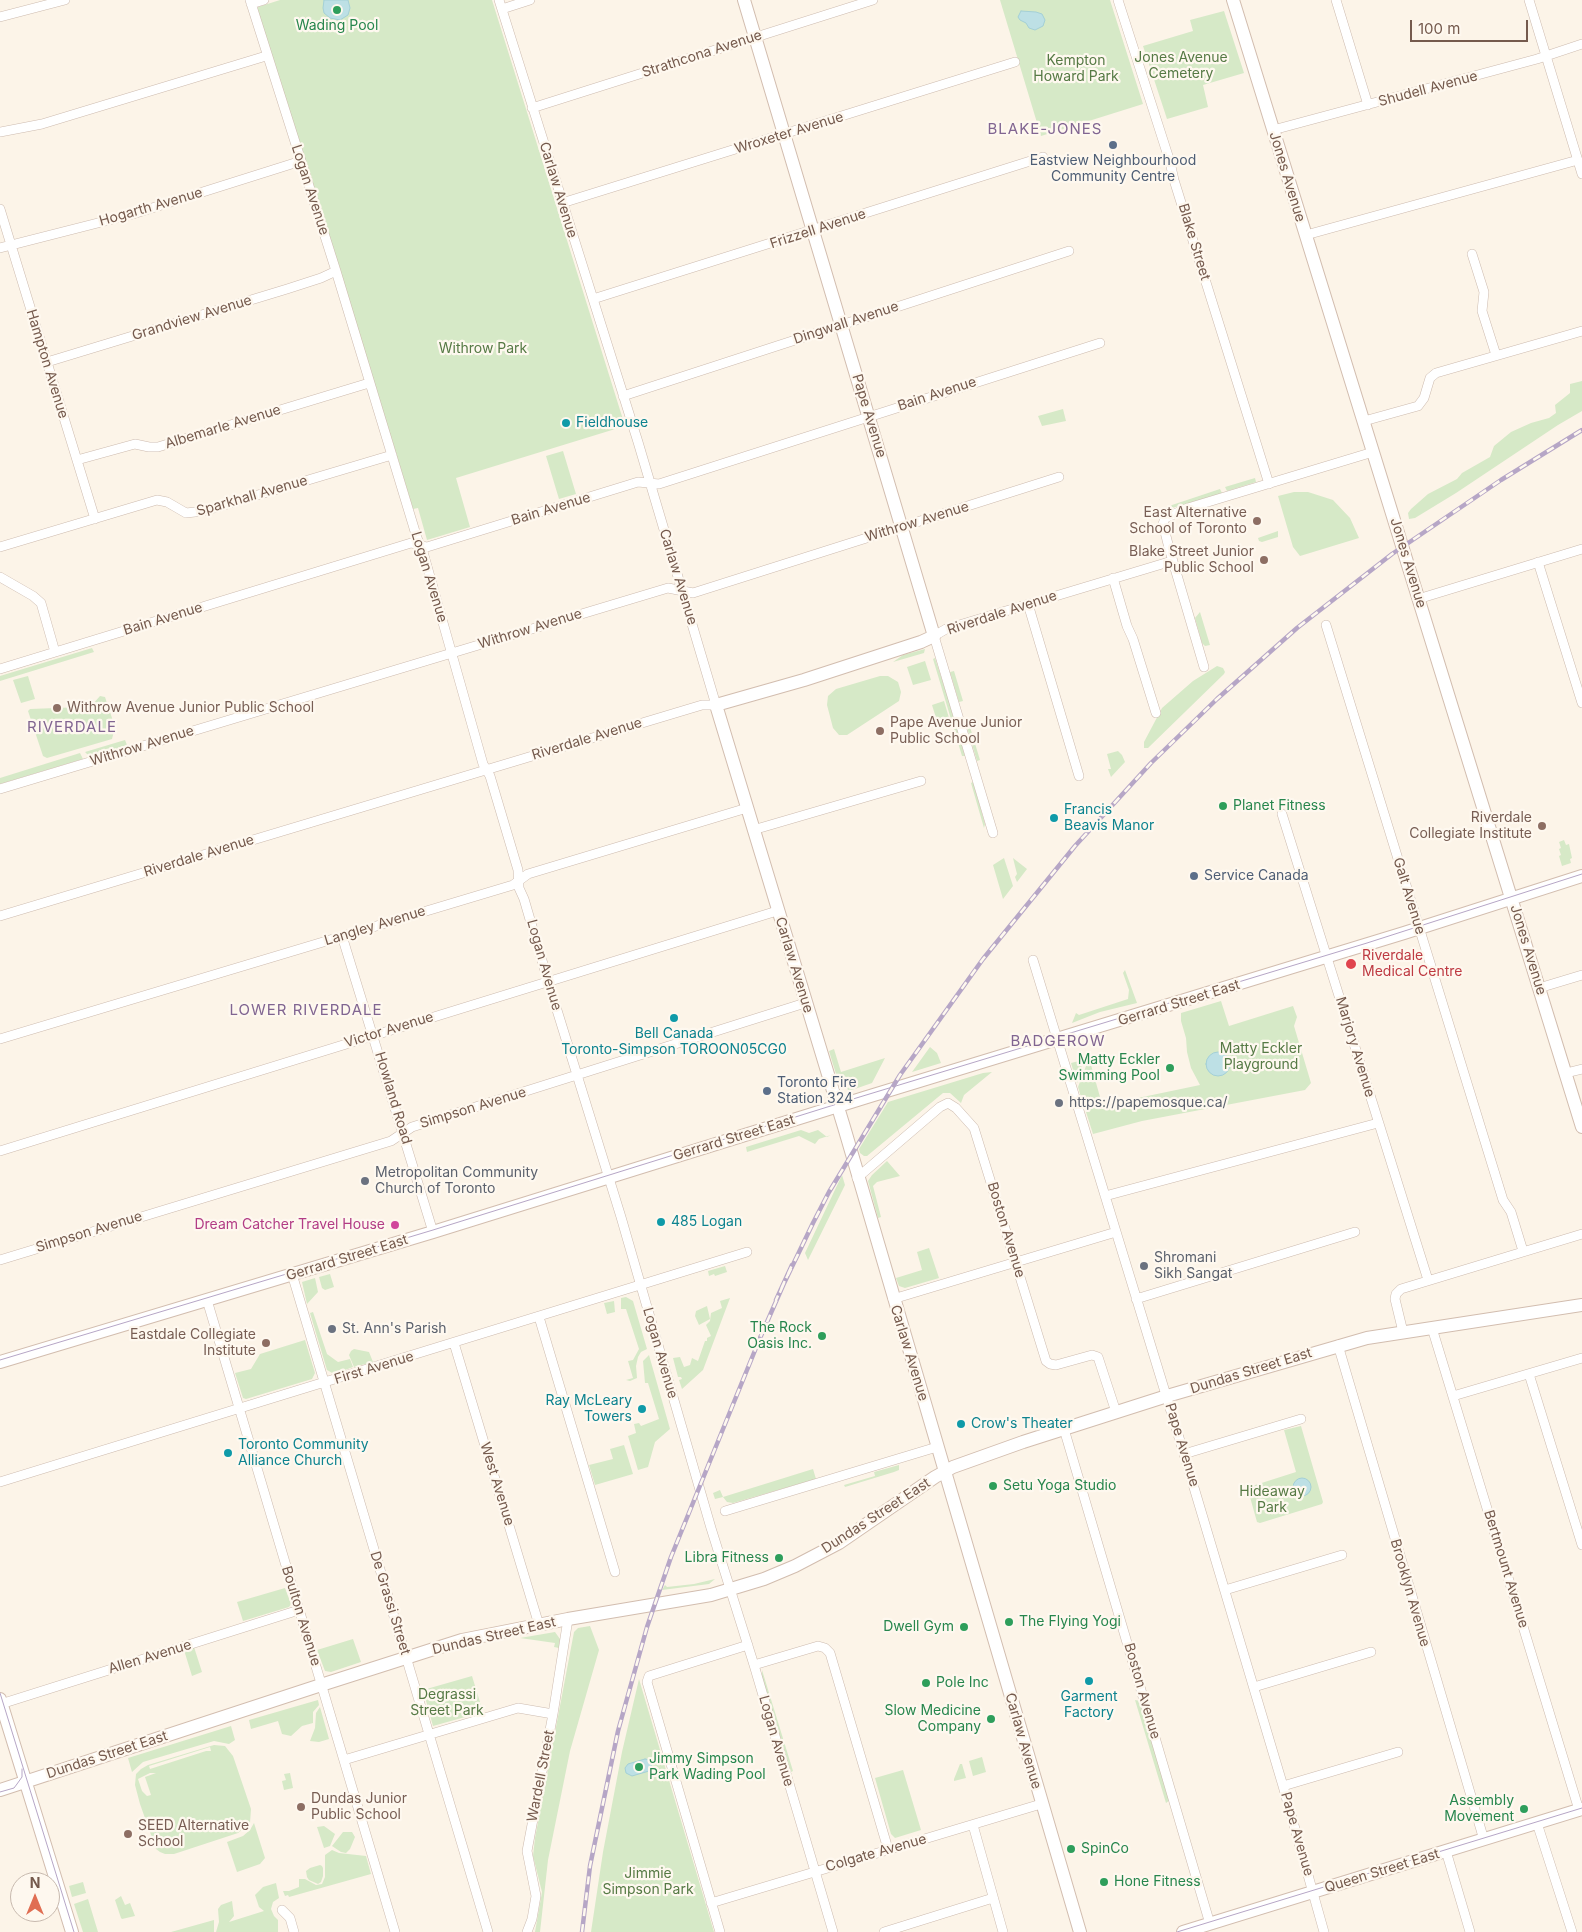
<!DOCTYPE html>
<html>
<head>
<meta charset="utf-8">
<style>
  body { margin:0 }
  #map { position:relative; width:1582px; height:1932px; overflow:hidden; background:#fcf4e8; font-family:Inter,sans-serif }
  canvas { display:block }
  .north { position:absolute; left:10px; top:1872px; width:50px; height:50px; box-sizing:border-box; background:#fef8ef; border:1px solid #c7b9ae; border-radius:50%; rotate:0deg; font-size:14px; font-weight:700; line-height:20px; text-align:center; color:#755a4d }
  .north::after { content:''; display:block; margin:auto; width:18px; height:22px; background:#e06e53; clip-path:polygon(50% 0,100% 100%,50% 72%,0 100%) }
  .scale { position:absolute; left:1410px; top:20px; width:118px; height:22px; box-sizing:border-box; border:2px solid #755a4d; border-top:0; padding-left:6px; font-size:15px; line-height:18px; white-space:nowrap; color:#755a4d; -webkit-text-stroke:4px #fef8ef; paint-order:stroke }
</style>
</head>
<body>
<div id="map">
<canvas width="1582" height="1932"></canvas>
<div class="north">N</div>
<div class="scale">100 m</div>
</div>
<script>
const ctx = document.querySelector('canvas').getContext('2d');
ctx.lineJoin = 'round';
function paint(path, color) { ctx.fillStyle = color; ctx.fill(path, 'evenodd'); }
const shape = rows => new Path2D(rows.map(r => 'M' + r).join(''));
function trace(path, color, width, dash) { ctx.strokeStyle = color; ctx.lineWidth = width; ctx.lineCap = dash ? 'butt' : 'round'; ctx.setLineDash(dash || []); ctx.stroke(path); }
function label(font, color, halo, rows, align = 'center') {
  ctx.font = font + ' Inter,sans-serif'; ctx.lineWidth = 4.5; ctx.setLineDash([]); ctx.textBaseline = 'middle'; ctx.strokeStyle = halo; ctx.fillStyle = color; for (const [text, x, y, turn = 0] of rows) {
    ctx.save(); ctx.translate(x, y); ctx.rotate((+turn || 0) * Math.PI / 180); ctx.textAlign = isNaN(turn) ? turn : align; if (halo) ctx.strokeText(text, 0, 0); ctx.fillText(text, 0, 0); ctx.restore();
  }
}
const green = shape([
  [280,0,492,0,625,426,456,478,470,527,427,540,418,508,413,509,334,250,258,11,258,7],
  [1000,0,1110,0,1143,104,1041,136],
  [1224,11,1244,73,1203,85,1208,107,1167,119,1143,46,1193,31,1190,20],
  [1582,381,1582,411,1558,425,1456,493,1415,518,1409,519,1408,513,1411,509,1428,494,1457,479,1462,473,1490,457,1494,446,1511,432,1531,423,1549,418,1556,413,1555,405,1570,393,1570,384],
  [1063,409,1066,421,1042,426,1038,416],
  [563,451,576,494,559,499,546,456],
  [1255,478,1256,482,1227,491,1225,487],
  [1220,489,1222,493,1169,509,1163,508],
  [1294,492,1308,492,1333,500,1350,518,1359,538,1300,556,1293,547,1278,496],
  [1278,531,1278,537,1262,542,1259,541,1258,538],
  [1200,612,1210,645,1205,646,1202,643,1195,618],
  [92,648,94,652,0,681,0,676],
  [925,649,924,653,893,662,903,655],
  [935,658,947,695,965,756,962,756,933,659],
  [925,661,931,680,913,685,907,667],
  [1217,666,1223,668,1225,672,1224,674,1148,748,1144,748,1144,742,1162,708,1193,681],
  [954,671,963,701,959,702,950,672],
  [28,676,35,699,21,703,13,680],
  [880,676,888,676,898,682,901,692,899,701,847,735,839,735,833,728,827,705,828,696,836,689],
  [100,696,105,697,115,727,112,739,47,758,43,756,28,711,30,709,82,707,92,705],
  [944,701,949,718,937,721,932,705],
  [970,727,980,760,977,761,967,728],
  [125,740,127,745,90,757,85,752],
  [1118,751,1122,755,1125,762,1111,777,1108,769,1111,769,1107,754],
  [80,753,83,759,0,784,0,778],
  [973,782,985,824,984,828,971,783],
  [1564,840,1566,845,1569,844,1572,858,1570,859,1571,863,1562,866,1559,856,1561,855,1559,849,1561,848,1559,842],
  [1004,858,1013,886,1003,899,993,865],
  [1013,858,1027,869,1017,882,1015,877,1017,874],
  [1125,970,1137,1003,1100,1012,1072,1023,1076,1013,1079,1015,1128,999,1129,990,1123,973],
  [1221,1001,1229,1026,1293,1006,1297,1017,1294,1026,1311,1083,1305,1090,1142,1121,1093,1134,1086,1112,1090,1108,1200,1085,1191,1068,1187,1052,1186,1038,1181,1021,1181,1013],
  [930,1047,937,1053,941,1063,912,1072],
  [834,1049,841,1072,885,1058,872,1083,849,1091,845,1086,840,1087,829,1051],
  [1079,1061,1083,1070,1077,1083,1071,1063],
  [1091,1065,1102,1104,1084,1107,1078,1087,1086,1066],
  [992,1072,964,1095,961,1103,950,1093,943,1093,867,1156,864,1156,860,1153,859,1149,888,1102,983,1073],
  [801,1130,809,1133,818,1130,827,1137,831,1135,819,1139,815,1144,799,1136,747,1152,746,1147],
  [887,1161,900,1176,877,1182,873,1186,881,1217,878,1218,868,1181,872,1175],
  [842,1175,845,1185,808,1260,805,1253],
  [929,1248,939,1278,905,1288,899,1286,896,1278,922,1270,917,1252],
  [725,1266,727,1272,715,1276,714,1274,709,1276,708,1271],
  [330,1274,334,1287,325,1290,322,1288,319,1277],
  [315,1278,318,1292,307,1304,302,1282],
  [626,1297,633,1301,647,1349,641,1352,638,1357,636,1366,637,1378,630,1381,626,1380,633,1378,628,1361,633,1360,639,1349,626,1309,621,1309,621,1298],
  [730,1298,703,1370,682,1389,679,1380,682,1379,681,1377,678,1377,673,1358,680,1357,684,1367,690,1365,692,1358,698,1361,705,1341,707,1341,707,1338,711,1336,706,1325,710,1321,711,1313,722,1308,720,1301],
  [614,1301,615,1312,607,1314,604,1303],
  [707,1306,710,1319,699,1325,695,1316,696,1311],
  [313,1312,327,1354,338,1362,350,1359,353,1367,334,1374,327,1370,310,1313],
  [305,1340,315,1373,312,1379,246,1399,243,1398,235,1373,251,1369,260,1354],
  [354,1349,369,1352,373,1362,354,1367,349,1355,351,1351],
  [649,1355,670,1429,655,1442,648,1467,638,1470,628,1436,636,1433,634,1424,639,1423,641,1426,659,1419,648,1383,645,1383,643,1361],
  [1301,1426,1323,1502,1322,1504,1260,1523,1257,1522,1248,1490,1249,1487,1296,1472,1284,1430],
  [624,1445,633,1474,595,1485,589,1465,613,1459,610,1449],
  [899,1465,899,1470,894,1472,845,1487,844,1485,875,1476,874,1472],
  [813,1469,816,1479,733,1503,727,1502,723,1497,715,1499,713,1493,720,1490,723,1497],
  [715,1579,709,1584,662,1590,665,1585,667,1587,694,1584],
  [285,1588,291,1604,289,1607,243,1621,237,1602],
  [590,1626,599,1650,570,1751,548,1860,540,1932,535,1932,542,1892,533,1856,535,1838,574,1632,578,1628],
  [555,1632,560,1639,559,1648,554,1647,555,1643,520,1638],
  [353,1639,361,1662,331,1672,325,1671,317,1650],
  [194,1647,202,1672,192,1676,184,1650],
  [762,1670,793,1771,791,1772,762,1677],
  [472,1676,483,1712,433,1726,423,1690],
  [639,1679,714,1932,591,1932,603,1852,622,1752],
  [318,1700,319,1705,313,1712,313,1723,302,1726,291,1736,282,1734,278,1721,251,1729,249,1720],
  [1135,1700,1140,1701,1170,1800,1166,1803],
  [320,1707,329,1739,319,1742,310,1741,315,1728,316,1713],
  [231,1726,235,1740,229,1744,214,1741,143,1762,132,1772,128,1758],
  [214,1745,225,1746,233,1756,251,1809,250,1823,238,1833,174,1854,165,1854,160,1852,156,1849,140,1804,135,1785,136,1774,141,1769,148,1765],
  [210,1747,211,1751,206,1751,150,1769,149,1766],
  [150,1773,156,1773,145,1777,151,1795,147,1796,142,1791,138,1779],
  [982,1757,986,1772,973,1776,969,1761],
  [960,1764,962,1764,966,1778,954,1781,954,1779],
  [903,1770,921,1830,895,1838,891,1834,875,1778],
  [290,1773,293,1788,284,1790,282,1781,286,1780,284,1774],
  [254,1823,265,1858,260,1864,237,1872,227,1842,243,1836,250,1830],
  [324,1826,335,1834,330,1846,324,1848,317,1827],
  [343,1832,352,1832,355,1837,350,1849,346,1853,341,1852,332,1846],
  [332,1850,339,1853,366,1856,371,1874,289,1897,288,1895,285,1896,283,1891,289,1891,299,1887,299,1879,305,1879,316,1885,322,1884,325,1877,325,1855],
  [320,1865,322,1866,323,1868,323,1876,321,1882,318,1884,309,1880,307,1877,306,1871,310,1868],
  [83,1882,86,1893,72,1897,69,1886],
  [276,1883,279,1898,273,1902,271,1909,274,1916,278,1920,278,1932,216,1932,219,1922,218,1909,221,1905,232,1901,234,1916,229,1922,264,1911,259,1907,255,1895,263,1887],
  [121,1896,125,1905,130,1903,135,1916,122,1919,121,1918,115,1900],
  [88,1899,98,1932,83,1932,74,1904],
  [214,1920,214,1932,171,1932]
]);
const water = shape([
  [324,0,348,0,350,8,348,15,340,20,330,18,324,13,323,8,324,0],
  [1021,11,1036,12,1042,14,1045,20,1043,26,1035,30,1029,28,1026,23,1020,20,1018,17,1021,11],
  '1206 1064a12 12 0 1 1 24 0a12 12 0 1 1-24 0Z',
  '1293 1487a9 9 0 1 1 18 0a9 9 0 1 1-18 0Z',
  [645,1759,650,1760,652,1764,649,1771,632,1776,626,1773,625,1768,628,1764,645,1759]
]);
const street = shape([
  [250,0,336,271,417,538,423,552,483,764,490,776,518,870,519,888,524,899,548,981,621,1217,711,1528,754,1665,833,1932],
  [1118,0,1170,162,1174,180,1269,484],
  [1336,0,1368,105],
  [1529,0,1582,174],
  [251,4,264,0],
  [502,9,530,0],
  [0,17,65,0],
  [532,108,873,0],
  [1273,130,1537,59,1582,44],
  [0,132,42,124,266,56],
  [562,203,1015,62],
  [0,209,95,519],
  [1306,235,1578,160],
  [0,248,133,214,301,161],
  [1472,254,1484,292,1482,311,1496,355],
  [593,299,1043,157],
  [47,362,287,289,321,278,336,271],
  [623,396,1069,251],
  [1364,421,1418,406,1424,398,1430,378,1436,373,1582,331],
  [77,460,135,444,149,447,158,447,369,383],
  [0,547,157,500,167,502,186,513,204,511,392,455],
  [1538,562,1582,703],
  [0,577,33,596,41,603,55,652],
  [1113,578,1127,626,1133,639,1156,713],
  [1418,599,1582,549],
  [1028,604,1079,776],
  [1326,625,1503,1200,1511,1212,1523,1251],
  [1204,667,1169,548,1163,524,1165,518,1188,508,1373,452],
  [0,669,411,543,427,547,638,482,659,484,1100,343],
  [0,789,668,588,693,593,1059,477],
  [1282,814,1428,1280],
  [753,830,921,781],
  [993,833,934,636,946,629,1172,561],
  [0,916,702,705,716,705,638,442,499,0],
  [342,936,433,1232],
  [1033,960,1184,1454,1283,1786,1324,1932],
  [1539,988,1582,975],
  [0,1039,513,885,528,874,747,808],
  [1566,1073,1582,1069],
  [0,1151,777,911],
  [857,1178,940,1107,948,1103,956,1108,974,1128,1046,1361,1050,1364,1056,1365,1092,1355,1098,1357,1116,1412],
  [1105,1196,1378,1123],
  [0,1260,391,1141,412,1127,805,1003],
  [292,1274,488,1932],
  [893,1299,1116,1232],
  [1136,1299,1355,1232],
  [207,1300,395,1932],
  [539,1317,615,1572],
  [1432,1328,1579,1810],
  [1403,1332,1395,1299,1396,1294,1401,1289,1582,1234],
  [454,1343,539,1625],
  [1338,1345,1484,1840],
  [1529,1374,1582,1545],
  [1453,1396,1582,1358],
  [1064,1429,1210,1924],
  [1184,1454,1301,1419],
  [0,1482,747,1252],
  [725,1511,937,1447],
  [1225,1590,1342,1555],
  [754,1665,818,1646,825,1648,830,1653,888,1849],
  [1254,1687,1371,1652],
  [1,1704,299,1610],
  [344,1760,518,1708,553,1714],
  [1283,1786,1398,1752],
  [1537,1823,1572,1932],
  [973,1825,1003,1932],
  [1446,1851,1470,1932],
  [711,1903,1041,1804],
  [282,1910,290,1918,294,1932],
  [527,1932,532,1919,536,1896,527,1851,553,1714,568,1619],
  [720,1932,647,1682,649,1676,748,1645],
  [884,1932,993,1898]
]);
const secondary = shape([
  [744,0,934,636,921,642,804,680,716,705,844,1127,1080,1932],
  [1233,0,1582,1127],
  [0,1362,433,1232,867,1097,1404,933,1582,876],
  [0,1699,72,1932],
  [0,1790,321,1685,462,1640,568,1619,711,1595,764,1579,795,1566,839,1543,935,1477,953,1467,1023,1442,1167,1396,1367,1338,1582,1305],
  [1183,1932,1582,1809]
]);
const tram = shape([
  [0,1360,433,1230,853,1099,1367,943,1582,874],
  [0,1693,74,1932],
  [0,1792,14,1788,17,1784,22,1777,22,1769],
  [1177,1932,1582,1808]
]);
const rail = shape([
  [582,1932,590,1866,618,1731,647,1627,671,1557,760,1338,792,1265,776,1300,813,1223,829,1192,900,1075,983,959,1075,846,1151,763,1217,699,1297,628,1392,554,1501,480,1582,430]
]);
const markers = [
  [337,10,5,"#2e9e5b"],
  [1113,145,5,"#5c6f8a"],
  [566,423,5,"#0f9aa8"],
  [1257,521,5,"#8d6e63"],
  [1264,560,5,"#8d6e63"],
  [57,708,5,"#8d6e63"],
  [880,731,5,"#8d6e63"],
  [1223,806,5,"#2e9e5b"],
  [1054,818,5,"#0f9aa8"],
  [1542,826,5,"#8d6e63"],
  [1194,876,5,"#5c6f8a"],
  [1351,964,6,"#e0444e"],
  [674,1018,5,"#0f9aa8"],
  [1170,1068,5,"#2e9e5b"],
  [767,1091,5,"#5c6f8a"],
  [1059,1103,5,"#6b7280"],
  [365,1181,5,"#6b7280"],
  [661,1222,5,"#0f9aa8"],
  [395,1225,5,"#d1479c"],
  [1144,1266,5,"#6b7280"],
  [332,1329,5,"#6b7280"],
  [822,1336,5,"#2e9e5b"],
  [266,1343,5,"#8d6e63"],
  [642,1409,5,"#0f9aa8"],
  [961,1424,5,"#0f9aa8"],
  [228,1453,5,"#0f9aa8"],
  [993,1486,5,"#2e9e5b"],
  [779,1558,5,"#2e9e5b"],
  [1009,1622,5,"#2e9e5b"],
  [964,1627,5,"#2e9e5b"],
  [1089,1681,5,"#0f9aa8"],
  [926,1683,5,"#2e9e5b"],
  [991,1719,5,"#2e9e5b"],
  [639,1767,5,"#2e9e5b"],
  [301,1807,5,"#8d6e63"],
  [1524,1809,5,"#2e9e5b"],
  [128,1834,5,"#8d6e63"],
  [1071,1849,5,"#2e9e5b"],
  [1104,1882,5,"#2e9e5b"]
];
const leisureNames = [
  ["Wading Pool",337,26,"center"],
  ["Planet Fitness",1233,806],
  ["Matty Eckler",1160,1060,"right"],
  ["Swimming Pool",1160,1076,"right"],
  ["The Rock",812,1328,"right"],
  ["Oasis Inc.",812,1344,"right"],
  ["Setu Yoga Studio",1003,1486],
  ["Libra Fitness",769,1558,"right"],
  ["The Flying Yogi",1019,1622],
  ["Dwell Gym",954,1627,"right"],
  ["Pole Inc",936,1683],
  ["Slow Medicine",981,1711,"right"],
  ["Company",981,1727,"right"],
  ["Jimmy Simpson",649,1759],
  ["Park Wading Pool",649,1775],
  ["Assembly",1514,1801,"right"],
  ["Movement",1514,1817,"right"],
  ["SpinCo",1081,1849],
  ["Hone Fitness",1114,1882]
];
const streetNames = [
  ["Strathcona Avenue",702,54,-18],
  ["Shudell Avenue",1428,89,-15],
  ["Wroxeter Avenue",789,133,-17],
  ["Jones Avenue",1287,177,73],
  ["Logan Avenue",310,190,72],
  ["Carlaw Avenue",558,190,73],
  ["Hogarth Avenue",151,207,-16],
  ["Frizzell Avenue",818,229,-18],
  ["Blake Street",1194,242,73],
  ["Grandview Avenue",192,318,-17],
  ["Dingwall Avenue",846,323,-18],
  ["Hampton Avenue",47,364,73],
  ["Bain Avenue",937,394,-18],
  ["Pape Avenue",869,416,73],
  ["Albemarle Avenue",223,427,-17],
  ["Sparkhall Avenue",252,496,-16],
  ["Bain Avenue",551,509,-17],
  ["Withrow Avenue",917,522,-17],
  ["Jones Avenue",1408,563,73],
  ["Logan Avenue",429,577,73],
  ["Carlaw Avenue",678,577,73],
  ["Riverdale Avenue",1002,613,-18],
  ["Bain Avenue",163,619,-17],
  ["Withrow Avenue",530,629,-17],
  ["Riverdale Avenue",587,739,-17],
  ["Withrow Avenue",142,746,-17],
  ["Riverdale Avenue",199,856,-17],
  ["Galt Avenue",1409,896,73],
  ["Langley Avenue",375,926,-17],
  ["Jones Avenue",1528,950,73],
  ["Logan Avenue",544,965,74],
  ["Carlaw Avenue",794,965,73],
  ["Gerrard Street East",1179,1003,-17],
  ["Victor Avenue",389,1030,-17],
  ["Marjory Avenue",1355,1047,73],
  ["Howland Road",393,1098,73],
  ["Simpson Avenue",473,1108,-17],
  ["Gerrard Street East",734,1138,-17],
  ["Boston Avenue",1006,1230,73],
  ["Simpson Avenue",89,1232,-17],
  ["Gerrard Street East",347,1258,-17],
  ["Logan Avenue",660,1353,74],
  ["Carlaw Avenue",909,1353,73],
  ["First Avenue",374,1368,-17],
  ["Dundas Street East",1251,1371,-17],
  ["Pape Avenue",1182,1445,73],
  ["West Avenue",497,1484,73],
  ["Dundas Street East",876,1516,-33],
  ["Bertmount Avenue",1506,1569,73],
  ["Brooklyn Avenue",1410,1593,74],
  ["De Grassi Street",390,1603,73],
  ["Boulton Avenue",301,1616,73],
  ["Dundas Street East",494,1636,-13],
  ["Allen Avenue",150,1657,-17],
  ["Boston Avenue",1142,1691,74],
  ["Logan Avenue",776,1741,74],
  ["Carlaw Avenue",1023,1741,74],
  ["Dundas Street East",107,1755,-18],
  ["Wardell Street",541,1776,-79],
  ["Pape Avenue",1297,1834,74],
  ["Colgate Avenue",876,1853,-16],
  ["Queen Street East",1382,1871,-17]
];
const parkNames = [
  ["Jones Avenue",1181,58],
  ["Cemetery",1181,74],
  ["Kempton",1076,61],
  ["Howard Park",1076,77],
  ["Withrow Park",483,349],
  ["Matty Eckler",1261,1049],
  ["Playground",1261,1065],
  ["Hideaway",1272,1492],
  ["Park",1272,1508],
  ["Degrassi",447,1695],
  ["Street Park",447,1711],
  ["Jimmie",648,1874],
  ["Simpson Park",648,1890]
];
const serviceNames = [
  ["Eastview Neighbourhood",1113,161,"center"],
  ["Community Centre",1113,177,"center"],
  ["Service Canada",1204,876],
  ["Toronto Fire",777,1083],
  ["Station 324",777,1099]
];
const cultureNames = [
  ["Fieldhouse",576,423],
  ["Francis",1064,810],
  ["Beavis Manor",1064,826],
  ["Bell Canada",674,1034,"center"],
  ["Toronto-Simpson TOROON05CG0",674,1050,"center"],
  ["485 Logan",671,1222],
  ["Ray McLeary",632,1401,"right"],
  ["Towers",632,1417,"right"],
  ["Crow's Theater",971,1424],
  ["Toronto Community",238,1445],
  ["Alliance Church",238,1461],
  ["Garment",1089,1697,"center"],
  ["Factory",1089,1713,"center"]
];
const educationNames = [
  ["East Alternative",1247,513],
  ["School of Toronto",1247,529],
  ["Blake Street Junior",1254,552],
  ["Public School",1254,568],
  ["Withrow Avenue Junior Public School",67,708,"left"],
  ["Pape Avenue Junior",890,723,"left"],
  ["Public School",890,739,"left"],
  ["Riverdale",1532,818],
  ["Collegiate Institute",1532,834],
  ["Eastdale Collegiate",256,1335],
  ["Institute",256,1351],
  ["Dundas Junior",311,1799,"left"],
  ["Public School",311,1815,"left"],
  ["SEED Alternative",138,1826,"left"],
  ["School",138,1842,"left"]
];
const healthNames = [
  ["Riverdale",1362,956],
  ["Medical Centre",1362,972]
];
const worshipNames = [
  ["https://papemosque.ca/",1069,1103],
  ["Metropolitan Community",375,1173],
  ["Church of Toronto",375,1189],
  ["Shromani",1154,1258],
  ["Sikh Sangat",1154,1274],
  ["St. Ann's Parish",342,1329]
];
const hotelNames = [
  ["Dream Catcher Travel House",385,1225]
];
const neighbourhoodNames = [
  ["BLAKE-JONES",1045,129],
  ["RIVERDALE",72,727],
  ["LOWER RIVERDALE",306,1010],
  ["BADGEROW",1058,1041]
];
paint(green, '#d6e9c7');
paint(water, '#bde0e5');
trace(water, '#a4d0d6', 1);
trace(street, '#cdbbaf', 10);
trace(secondary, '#d2bdaf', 14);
trace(street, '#fff', 9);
trace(secondary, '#fff', 12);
trace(tram, '#b6a6c6', 1);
trace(rail, '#b6a6c6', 4.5);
trace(rail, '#fef8ef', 2.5, [8]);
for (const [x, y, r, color] of markers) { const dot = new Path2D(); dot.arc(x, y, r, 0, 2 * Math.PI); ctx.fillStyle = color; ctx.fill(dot); trace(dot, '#fef8ef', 2); }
label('14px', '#27864d', '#fef8ef', leisureNames, 'left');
label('14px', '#755a4d', '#fef8ef', streetNames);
label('14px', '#567a45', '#fef8ef', parkNames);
label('14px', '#4e5e75', '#fef8ef', serviceNames, 'left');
label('14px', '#0d838f', '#fef8ef', cultureNames, 'left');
label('14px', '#785e54', '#fef8ef', educationNames, 'right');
label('14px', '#be3a42', '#fef8ef', healthNames, 'left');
label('14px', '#5b616d', '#fef8ef', worshipNames, 'left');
label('14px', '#b23c85', '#fef8ef', hotelNames, 'right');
ctx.letterSpacing = '1px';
label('15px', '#816591', '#fef8ef', neighbourhoodNames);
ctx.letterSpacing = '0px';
</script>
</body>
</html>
